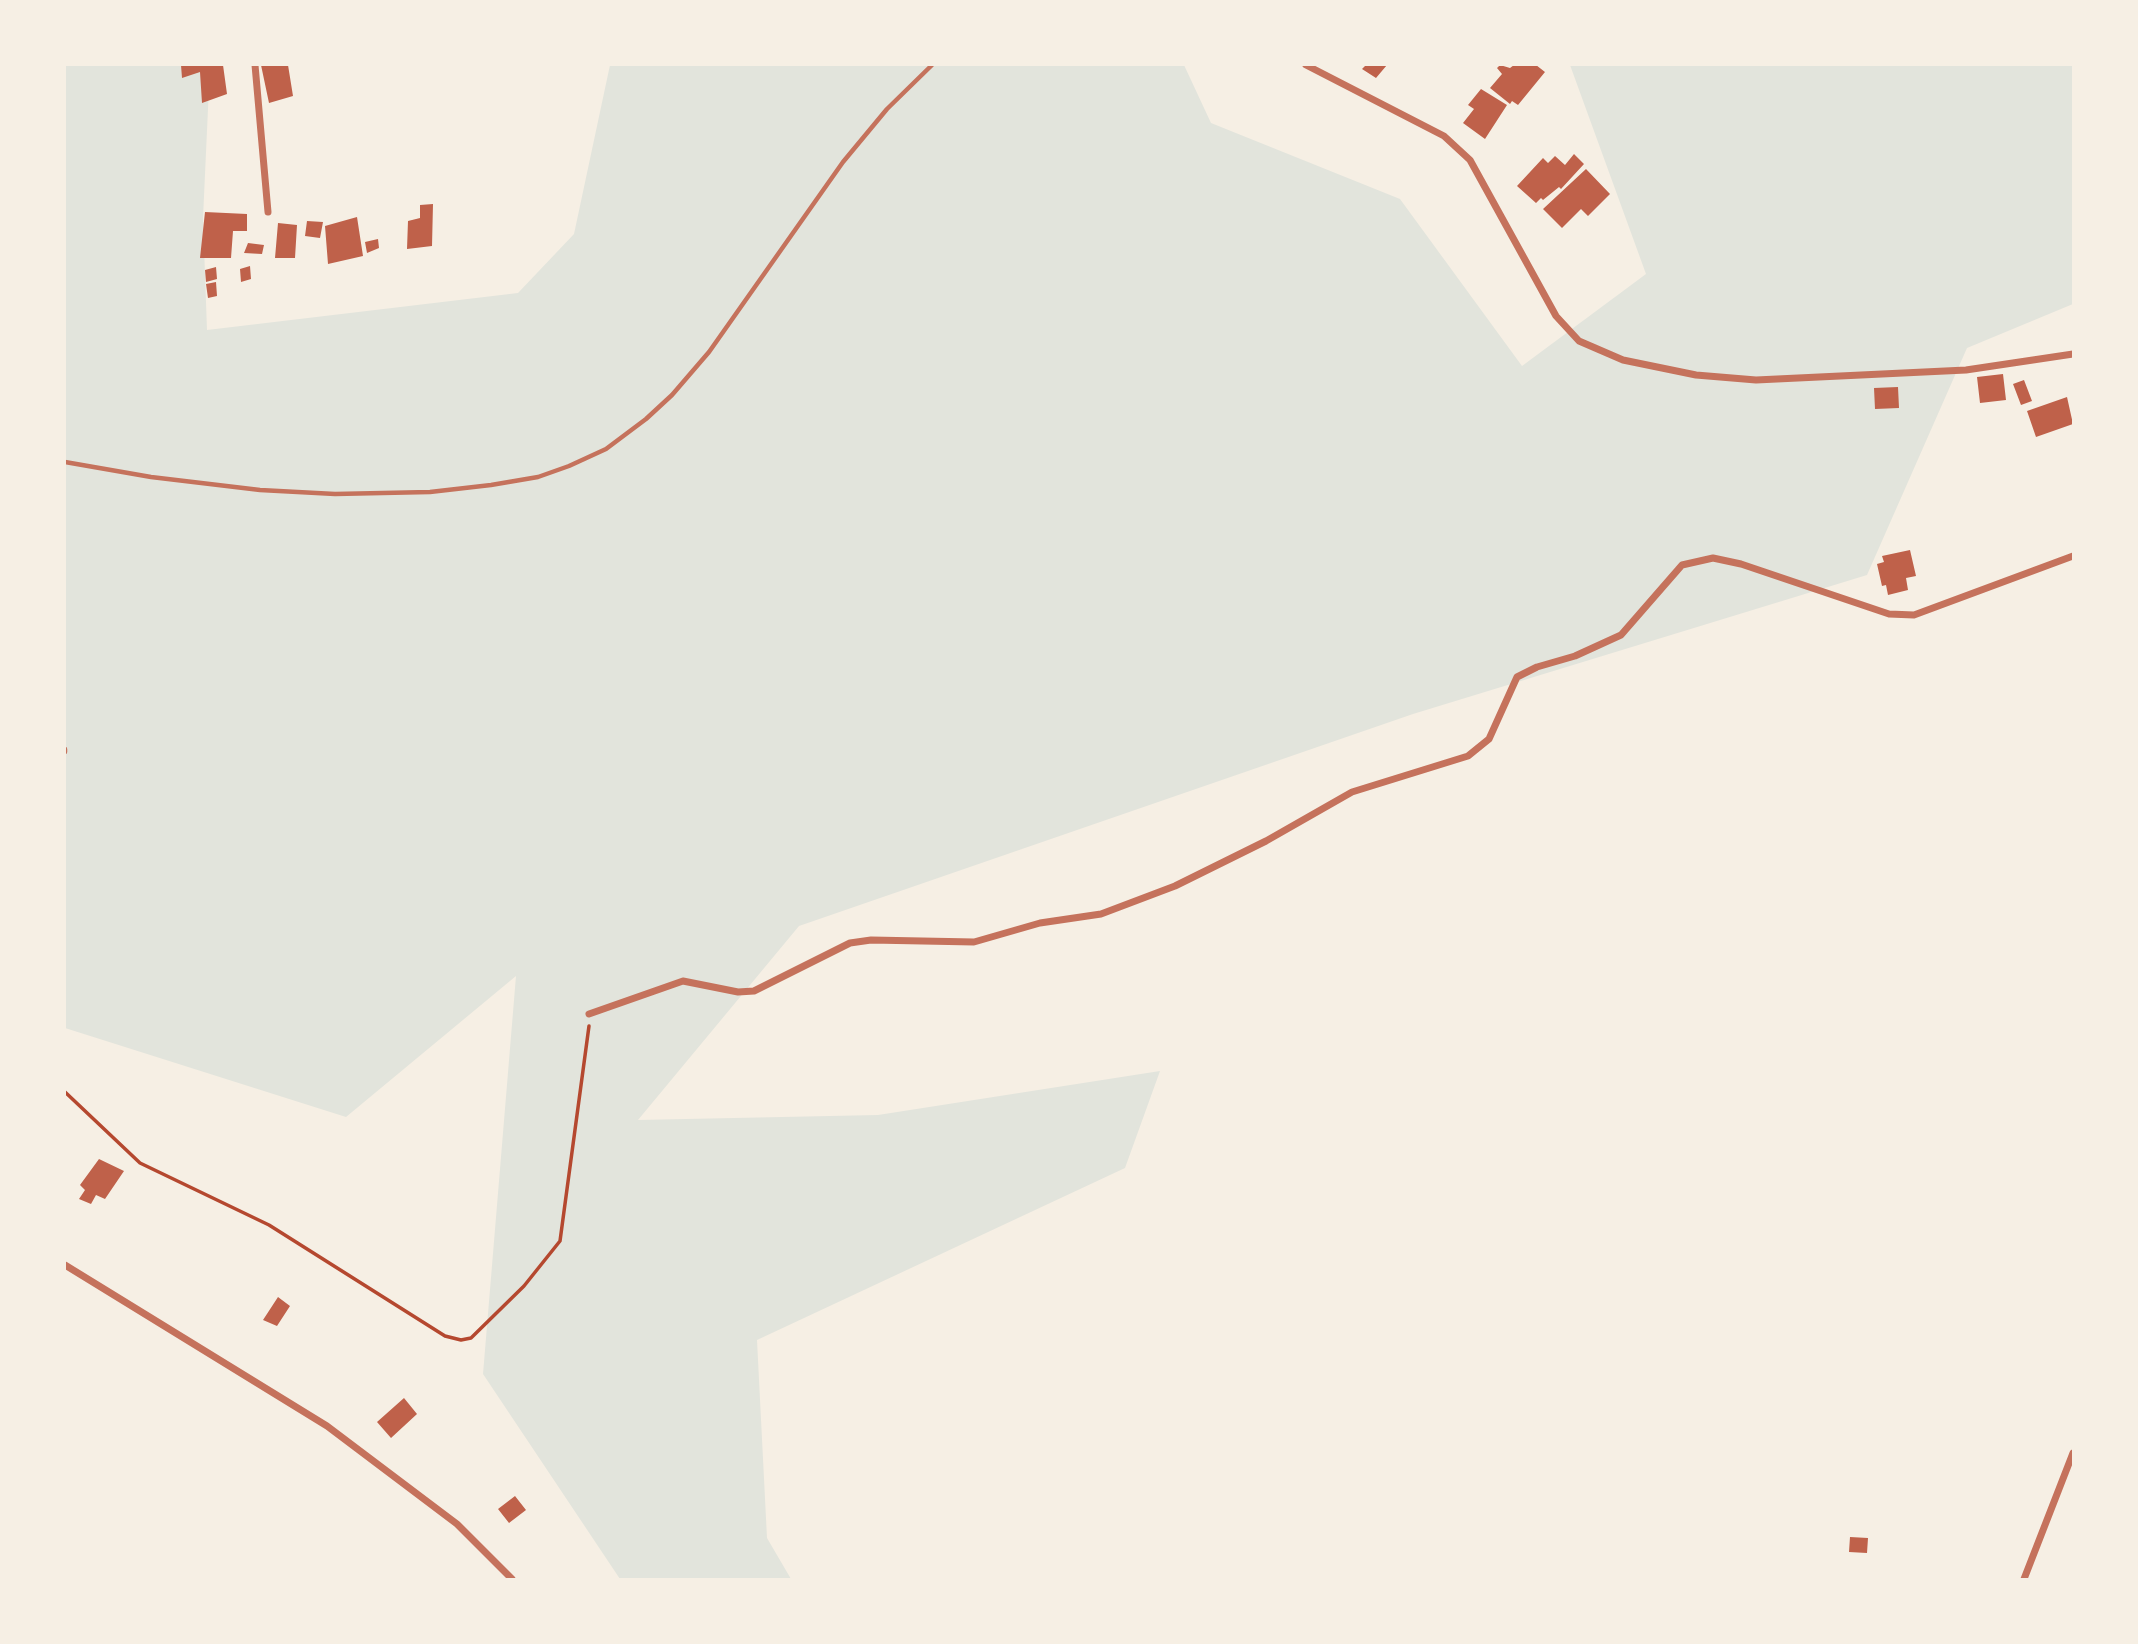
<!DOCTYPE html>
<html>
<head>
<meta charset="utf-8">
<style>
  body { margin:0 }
  #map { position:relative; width:2138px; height:1644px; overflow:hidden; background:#f6efe4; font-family:"Archivo Narrow",sans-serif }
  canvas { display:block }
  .frame { position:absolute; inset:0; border:66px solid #f6efe4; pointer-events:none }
</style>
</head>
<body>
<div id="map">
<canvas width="2138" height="1644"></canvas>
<div class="frame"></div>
</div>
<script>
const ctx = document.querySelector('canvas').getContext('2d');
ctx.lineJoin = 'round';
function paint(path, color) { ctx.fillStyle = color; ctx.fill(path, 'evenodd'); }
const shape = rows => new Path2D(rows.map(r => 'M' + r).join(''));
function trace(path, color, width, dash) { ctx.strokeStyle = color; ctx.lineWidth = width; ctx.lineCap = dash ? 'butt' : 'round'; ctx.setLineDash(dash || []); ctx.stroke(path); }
const green = shape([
  [65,65,210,65,203,218,207,330,518,293,574,234,610,65,1184,65,1211,123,1400,199,1522,366,1646,274,1570,65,2073,65,2073,304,1967,348,1867,575,1413,714,799,926,638,1120,878,1115,1160,1071,1125,1168,757,1340,767,1538,791,1579,620,1579,483,1374,516,976,346,1117,65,1028]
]);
const building = shape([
  [181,65,223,65,227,94,202,103,200,72,182,78],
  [261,65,288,65,293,96,269,103],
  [1366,65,1387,65,1376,78,1362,69],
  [1500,65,1510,68,1514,65,1536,65,1545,72,1518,105,1512,101,1510,104,1490,88,1502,74,1497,68],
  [1481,89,1507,105,1485,139,1463,123,1474,109,1468,105],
  [1574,154,1584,164,1561,189,1559,187,1543,200,1541,198,1536,203,1517,186,1543,158,1548,163,1555,156,1565,165],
  [1586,169,1610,194,1588,216,1581,209,1562,228,1543,209],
  [433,204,432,246,407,249,408,221,420,218,420,205],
  [205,212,247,214,247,231,233,231,231,258,200,258],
  [357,217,363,256,328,264,325,226],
  [307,221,323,222,320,238,305,236],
  [278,223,297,225,295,258,275,258],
  [378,239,379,248,367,253,365,242],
  [248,243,264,245,262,254,244,253],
  [250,266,251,279,241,282,240,269],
  [216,267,217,279,206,282,205,270],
  [216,282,217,296,208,298,206,284],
  [2003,374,2006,400,1980,403,1977,377],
  [2024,380,2032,401,2021,405,2013,384],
  [1898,387,1899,408,1875,409,1874,388],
  [2067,397,2073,424,2036,437,2027,411],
  [1910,550,1916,576,1906,578,1908,590,1888,595,1886,585,1882,586,1877,564,1884,562,1882,556],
  [99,1159,124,1171,105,1199,96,1195,91,1204,79,1199,85,1190,80,1185],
  [278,1297,290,1306,277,1326,263,1320],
  [404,1398,417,1414,391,1438,377,1422],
  [515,1496,526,1510,509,1523,498,1509],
  [1850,1537,1868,1538,1867,1553,1849,1552]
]);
const path = shape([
  [65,1092,140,1163,269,1225,445,1336,461,1340,471,1338,524,1286,560,1241,589,1026]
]);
const service = shape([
  [65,462,151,477,260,490,335,494,430,492,491,485,538,477,569,466,606,449,646,419,672,395,709,352,843,162,887,109,932,65],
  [65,749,65,752]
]);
const minor = shape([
  [255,65,268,212],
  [1306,65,1444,136,1470,160,1556,316,1579,341,1623,360,1696,375,1756,380,1966,370,2073,354],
  [589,1014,683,981,738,992,754,991,850,943,871,940,974,942,1040,923,1101,914,1175,886,1266,841,1352,792,1468,756,1489,739,1517,677,1537,667,1575,656,1621,635,1682,565,1713,558,1741,564,1889,614,1914,615,2073,556],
  [65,1265,327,1426,457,1524,512,1579],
  [2024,1579,2073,1453]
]);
paint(green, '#e2e4dc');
paint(building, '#bf614a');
trace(path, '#b5482f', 3.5);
trace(service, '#c5725c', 4.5);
trace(minor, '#c5725c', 7);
</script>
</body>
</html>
